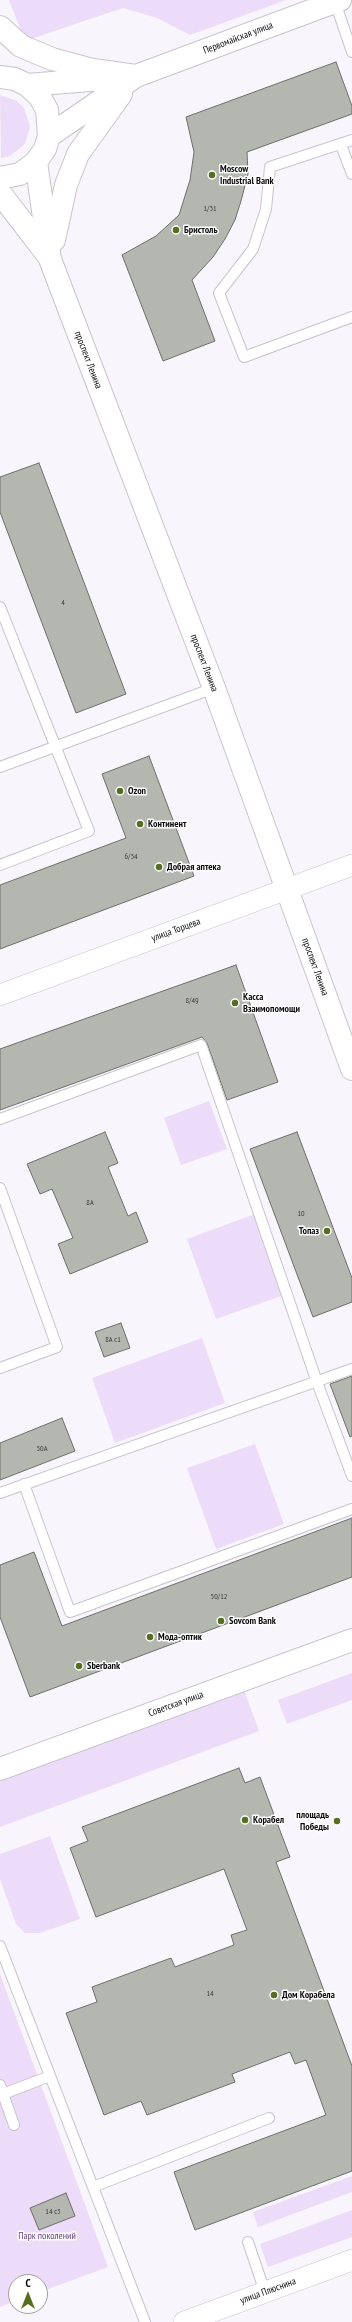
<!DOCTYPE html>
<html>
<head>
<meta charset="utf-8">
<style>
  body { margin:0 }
  #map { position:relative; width:352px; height:2322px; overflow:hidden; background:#f9f5fc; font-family:"PT Sans Narrow",sans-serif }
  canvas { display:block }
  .north { position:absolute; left:8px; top:2274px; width:40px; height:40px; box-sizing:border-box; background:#fff; border:1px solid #9f9e9f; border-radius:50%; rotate:0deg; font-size:11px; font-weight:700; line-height:16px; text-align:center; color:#0e0c0f }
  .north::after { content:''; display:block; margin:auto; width:14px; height:18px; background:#556e20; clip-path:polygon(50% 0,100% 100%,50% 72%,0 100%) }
</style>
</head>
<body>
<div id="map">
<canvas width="352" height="2322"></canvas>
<div class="north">С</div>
</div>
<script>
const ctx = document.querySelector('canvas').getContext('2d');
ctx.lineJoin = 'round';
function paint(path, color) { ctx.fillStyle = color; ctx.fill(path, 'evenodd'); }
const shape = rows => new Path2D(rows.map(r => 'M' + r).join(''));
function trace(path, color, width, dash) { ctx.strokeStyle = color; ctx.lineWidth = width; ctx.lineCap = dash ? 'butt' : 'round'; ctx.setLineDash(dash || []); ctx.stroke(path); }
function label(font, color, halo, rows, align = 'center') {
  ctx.font = font + ' "PT Sans Narrow",sans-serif'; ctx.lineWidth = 3; ctx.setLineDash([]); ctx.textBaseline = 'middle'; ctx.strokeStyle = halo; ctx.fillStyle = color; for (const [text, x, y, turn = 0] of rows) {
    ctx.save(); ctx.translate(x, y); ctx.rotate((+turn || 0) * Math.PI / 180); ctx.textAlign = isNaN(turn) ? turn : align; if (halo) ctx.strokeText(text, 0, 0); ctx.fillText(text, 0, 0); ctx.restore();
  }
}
const green = shape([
  [9,0,286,0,190,35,157,18,123,8,25,41],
  [0,95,17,101,24,108,30,126,25,144,10,156,1,158],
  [209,1101,227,1149,181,1165,164,1118],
  [255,1214,284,1295,216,1319,187,1239],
  [202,1338,225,1403,115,1443,92,1378],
  [255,1444,284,1524,216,1549,187,1468],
  [352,1673,352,1700,287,1724,278,1700],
  [244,1690,259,1731,0,1827,0,1780],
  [50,1836,80,1919,40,1933,25,1933,16,1924,0,1879,0,1854],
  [0,1974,108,2267,40,2292,40,2282,16,2282,16,2301,0,2307],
  [352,2176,352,2192,258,2227,253,2212],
  [352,2210,352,2237,268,2267,260,2244]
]);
const building = shape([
  [336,62,352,106,352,114,247,152,248,174,241,201,235,220,225,239,213,257,192,280,215,341,163,361,122,255,156,236,179,215,190,180,194,152,186,117,336,62],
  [39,463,126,694,76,713,0,512,0,477,39,463],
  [149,756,194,876,0,949,0,885,126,838,102,774,149,756],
  [236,965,278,1082,227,1100,207,1043,202,1037,0,1110,0,1049,236,965],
  [105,1132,118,1163,108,1167,128,1216,136,1212,148,1242,70,1274,58,1244,73,1238,52,1189,40,1194,27,1164,105,1132],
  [297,1132,352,1278,352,1302,313,1317,250,1149,297,1132],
  [121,1323,130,1348,104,1357,95,1332,121,1323],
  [352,1376,352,1436,350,1437,330,1384,352,1376],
  [62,1418,75,1451,0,1480,0,1443,62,1418],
  [352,1518,352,1577,30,1697,0,1617,0,1565,34,1552,62,1626,352,1518],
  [239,1768,245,1783,260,1777,276,1820,290,1857,276,1862,352,2066,352,2171,195,2230,174,2172,326,2115,306,2060,295,2064,290,2052,232,2074,235,2082,147,2115,141,2101,104,2115,66,2013,97,2002,92,1987,171,1958,175,1967,234,1945,231,1935,247,1930,224,1869,96,1917,70,1848,88,1841,82,1827,239,1768],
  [66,2193,75,2216,39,2230,30,2208,66,2193]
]);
const lane = shape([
  [335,2,352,52],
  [352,140,270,167,266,209,253,249,219,293,244,357,352,317],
  [341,145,352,174],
  [0,607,89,831,0,865],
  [0,767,214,688],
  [0,1119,201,1045,317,1382,352,1476],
  [0,1188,57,1347,0,1368],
  [24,1484,70,1612,352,1509],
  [0,1493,352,1369],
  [0,1946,145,2322],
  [0,2085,3,2094,50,2076],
  [3,2094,14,2125],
  [93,2187,269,2118],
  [248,2242,265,2292]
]);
const street = shape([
  [0,995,352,865],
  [184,2322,352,2260]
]);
const secondary = shape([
  [0,27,21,46,52,59,93,70,136,76],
  [0,77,15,79,27,85,40,97,47,110,49,136,45,149,36,162,20,174,0,178],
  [27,85,103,79],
  [49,136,136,76,340,0],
  [36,162,50,259,56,275,214,688,352,1069],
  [0,193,50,258],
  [54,240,66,185,78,154,121,94],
  [0,1769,352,1640]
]);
const markers = [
  [212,175,4,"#556e20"],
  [176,230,4,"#556e20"],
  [120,791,4,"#556e20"],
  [140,824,4,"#556e20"],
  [159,867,4,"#556e20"],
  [235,1003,4,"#556e20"],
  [327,1231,4,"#556e20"],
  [221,1621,4,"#556e20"],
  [150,1637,4,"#556e20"],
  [79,1666,4,"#556e20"],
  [245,1820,4,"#556e20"],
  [337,1821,4,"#556e20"],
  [274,1995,4,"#556e20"]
];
const numberNames = [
  ["1/31",210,209],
  ["4",63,603],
  ["6/34",131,857],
  ["8/49",192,1001],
  ["8А",90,1203],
  ["10",301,1214],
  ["8А с1",113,1340],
  ["50А",42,1449],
  ["50/12",219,1597],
  ["14",210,1994],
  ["14 с3",53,2212]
];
const streetNames = [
  ["Первомайская улица",238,38,-21],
  ["проспект Ленина",88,360,69],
  ["проспект Ленина",204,663,69],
  ["улица Торцева",176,930,-20],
  ["проспект Ленина",315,967,70],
  ["Советская улица",176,1704,-20],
  ["улица Плюснина",268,2291,-20]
];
const poiNames = [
  ["Moscow",220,169],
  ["Industrial Bank",220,181],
  ["Бристоль",184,230],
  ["Ozon",128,791],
  ["Континент",148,824],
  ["Добрая аптека",167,867],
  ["Касса",243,997],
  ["Взаимопомощи",243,1009],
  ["Топаз",319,1231,"right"],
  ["Sovcom Bank",229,1621],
  ["Мода-оптик",158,1637],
  ["Sberbank",87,1666],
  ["площадь",329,1815,"right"],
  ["Победы",329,1827,"right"],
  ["Корабел",253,1820],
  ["Дом Корабела",282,1995]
];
const parkNames = [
  ["Парк поколений",47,2236]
];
paint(green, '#ecdbf9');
paint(building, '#b4b7b0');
trace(building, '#6d6f69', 1);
trace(lane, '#c9c4cc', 12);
trace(street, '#c9c4cc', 22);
trace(secondary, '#c9c4cc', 24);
trace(lane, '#fff', 10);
trace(street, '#fff', 21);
trace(secondary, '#fff', 22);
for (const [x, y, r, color] of markers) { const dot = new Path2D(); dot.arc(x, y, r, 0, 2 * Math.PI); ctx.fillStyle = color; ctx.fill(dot); trace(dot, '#fff', 1.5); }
label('8px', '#383737', null, numberNames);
label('10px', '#0e0c0f', '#fff', streetNames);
label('bold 10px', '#0e0c0f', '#fff', poiNames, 'left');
label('10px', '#653f7c', '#fff', parkNames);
</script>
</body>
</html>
